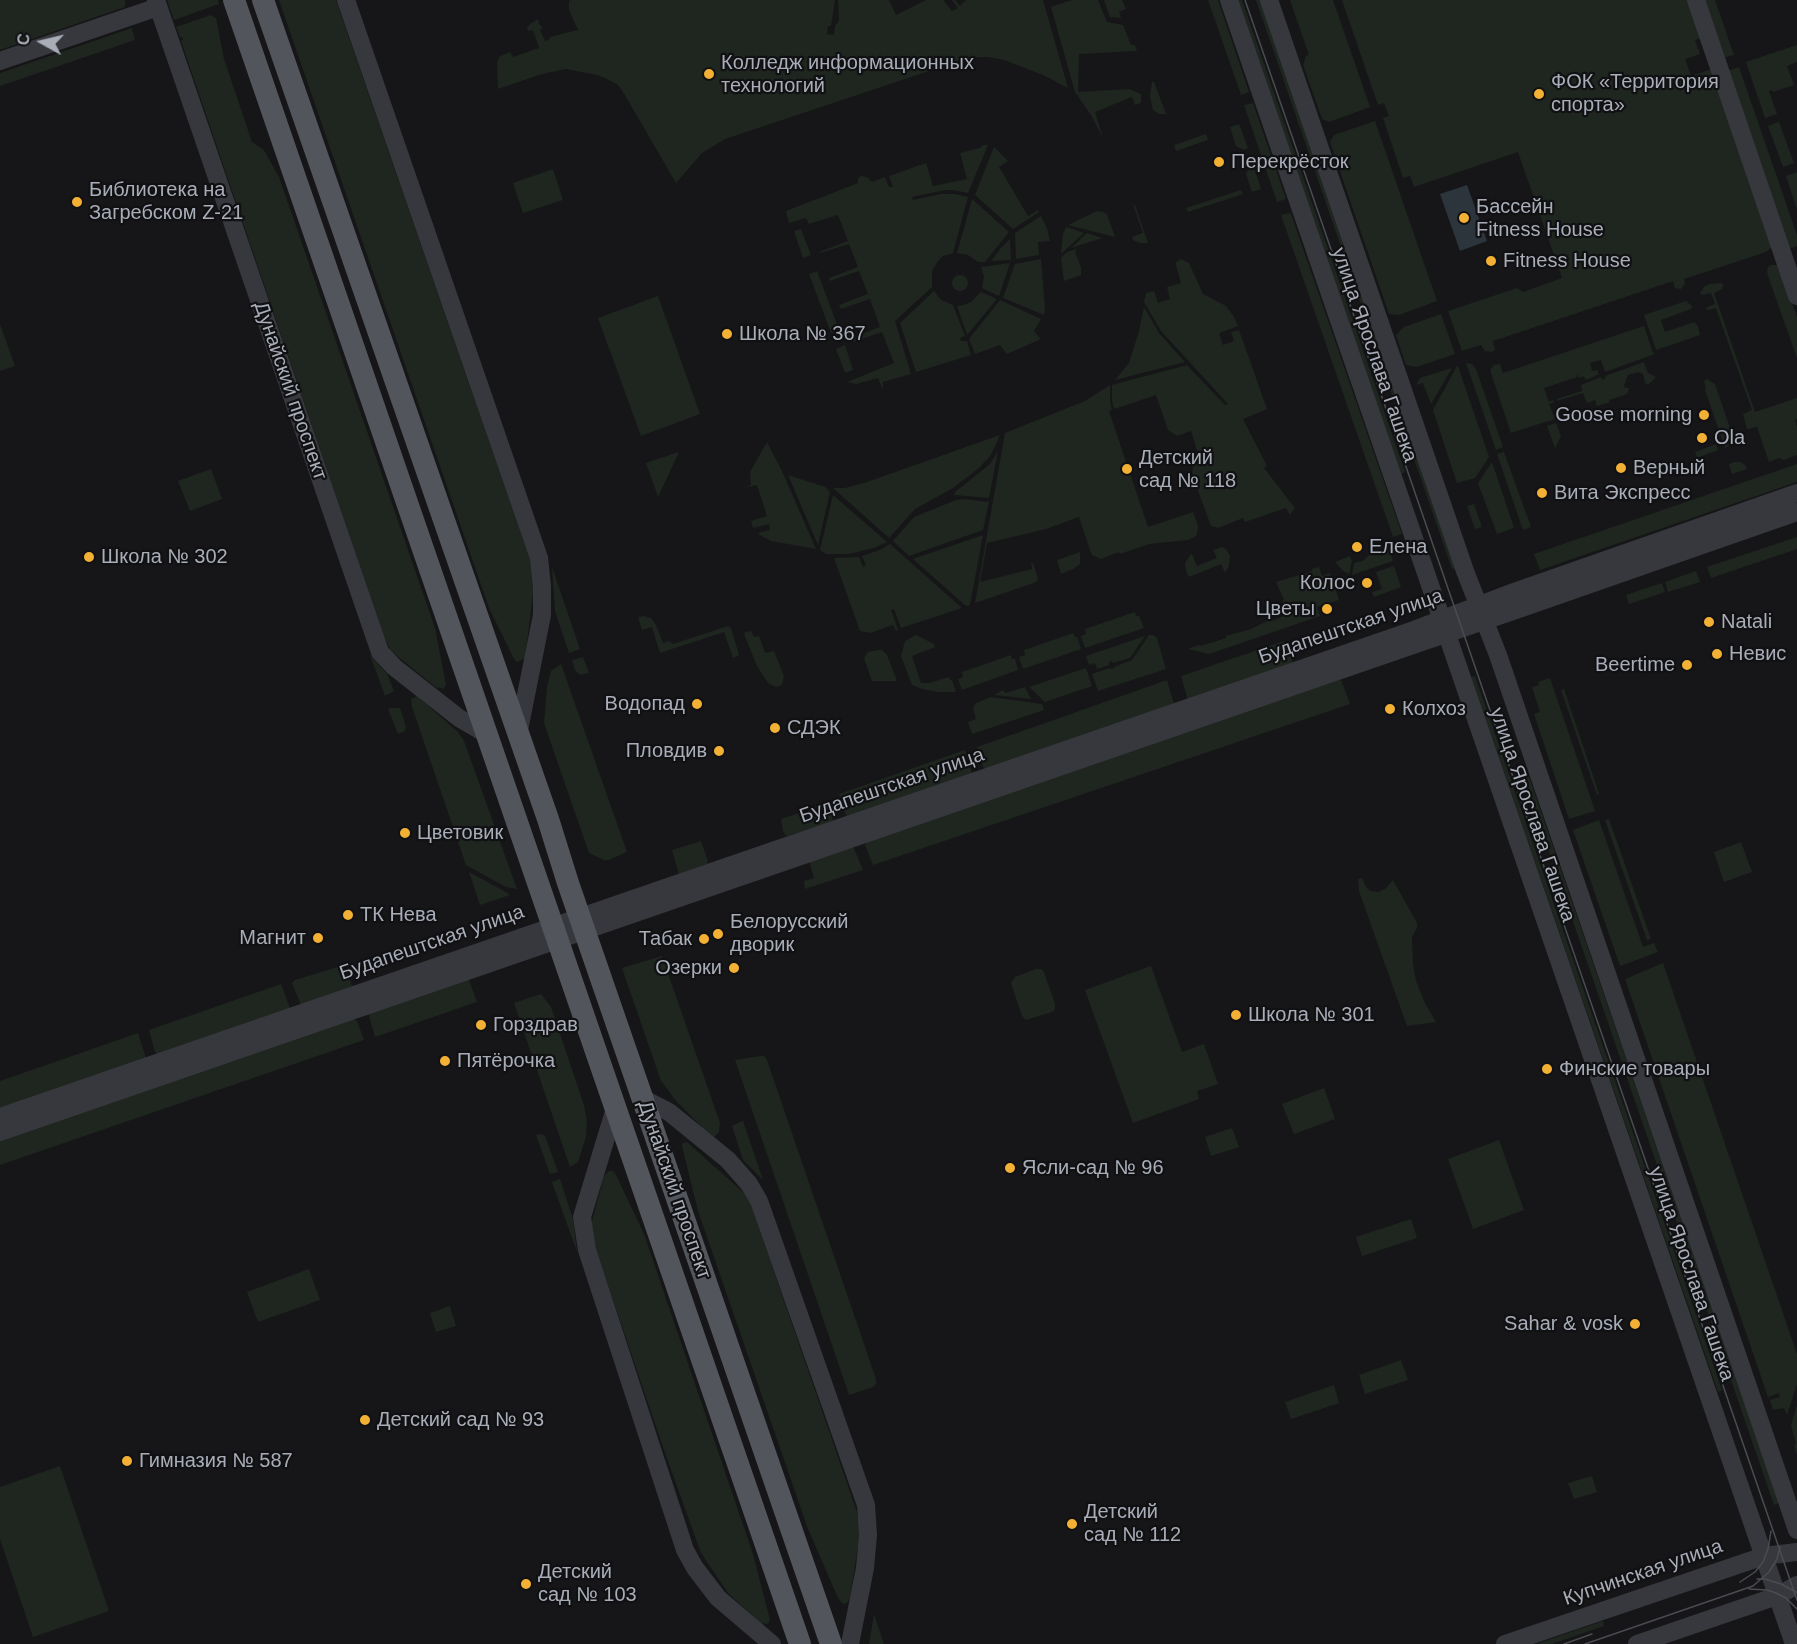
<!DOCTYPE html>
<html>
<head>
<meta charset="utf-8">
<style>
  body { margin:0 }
  #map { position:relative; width:1797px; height:1644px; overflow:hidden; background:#161618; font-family:Helvetica,sans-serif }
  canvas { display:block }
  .north { position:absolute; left:12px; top:12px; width:60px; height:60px; -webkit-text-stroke:4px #111113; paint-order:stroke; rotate:278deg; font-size:16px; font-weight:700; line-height:24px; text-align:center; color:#a8adb8 }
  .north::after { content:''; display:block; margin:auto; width:21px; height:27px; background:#a8adb8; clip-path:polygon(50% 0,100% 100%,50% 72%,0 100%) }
</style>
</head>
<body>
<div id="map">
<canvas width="1797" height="1644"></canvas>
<div class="north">С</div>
</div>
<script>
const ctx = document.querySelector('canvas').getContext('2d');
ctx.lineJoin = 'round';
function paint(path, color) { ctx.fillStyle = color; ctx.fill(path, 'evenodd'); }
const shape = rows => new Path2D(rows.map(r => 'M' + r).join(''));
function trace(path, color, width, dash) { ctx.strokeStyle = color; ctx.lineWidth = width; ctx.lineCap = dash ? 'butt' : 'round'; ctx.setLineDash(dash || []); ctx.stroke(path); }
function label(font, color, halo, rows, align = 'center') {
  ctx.font = font + ' Helvetica,sans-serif'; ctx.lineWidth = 4.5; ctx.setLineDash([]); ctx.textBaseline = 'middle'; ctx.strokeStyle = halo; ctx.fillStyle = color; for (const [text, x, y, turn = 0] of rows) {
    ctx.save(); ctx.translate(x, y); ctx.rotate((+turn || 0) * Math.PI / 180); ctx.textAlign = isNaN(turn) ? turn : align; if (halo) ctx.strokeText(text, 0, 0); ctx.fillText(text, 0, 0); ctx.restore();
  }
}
const green = shape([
  [0,0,125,0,125,7,0,50],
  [167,0,218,0,219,4,174,20],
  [279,0,336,0,533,568,534,585,530,618,525,658,520,661,517,662,514,659,489,608],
  [571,0,835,0,831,26,828,26,827,34,834,35,835,26,839,21,838,0,889,0,896,15,926,0,943,0,952,11,958,8,952,0,955,0,960,6,966,0,1043,0,1068,88,1043,75,1004,60,988,57,971,57,725,139,702,153,676,183,623,92,618,85,605,78,597,75,566,69,542,74,498,89,497,63,499,57,510,52,513,57,539,48,533,30,528,31,527,28,530,24,538,19,539,24,543,28,540,30,545,41,550,39,550,37,578,30,569,10,569,1],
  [1072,0,1098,0,1107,22,1123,25,1131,45,1135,45,1137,51,1079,54,1078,92,1129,89,1141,94,1141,103,1135,105,1132,97,1095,112,1103,138,1091,115,1075,92,1051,7],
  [1104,0,1122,0,1126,9,1119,12,1121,18,1110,17],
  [1208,0,1218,0,1249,92,1241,95],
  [1238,0,1242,0,1405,472,1401,474],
  [1256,0,1261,0,1457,568,1452,569],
  [1290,0,1333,0,1370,107,1329,122,1322,119,1303,65,1306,56,1309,55],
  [1342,0,1688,0,1701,38,1695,40,1700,54,1685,59,1691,76,1712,69,1772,244,1771,248,1766,252,1684,279,1685,284,1681,289,1675,288,1673,281,1493,341,1495,350,1492,352,1485,351,1481,345,1462,351,1448,311,1517,288,1523,292,1562,278,1518,152,1414,187,1410,176,1403,178,1383,118,1389,116,1386,108,1384,103,1378,105],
  [1703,0,1715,0,1734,55,1723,58],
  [211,15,216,18,224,59,252,142,264,150,279,177,435,628,446,685,443,689,439,687,438,689,396,655,390,649,384,637,181,41,183,40,182,37,180,37,176,27],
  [132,28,135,40,0,86,0,73],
  [1797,45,1797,62,1787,66,1794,85,1773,92,1772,90,1769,91,1777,114,1765,118,1746,62],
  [1739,67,1797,235,1797,246,1789,249,1727,71],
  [1152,82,1154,82,1166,114,1159,114,1153,110,1150,96],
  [1253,103,1286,199,1277,202,1244,105],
  [1375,121,1437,301,1399,315,1389,314,1330,142,1334,135],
  [1779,122,1794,163,1783,167,1768,126],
  [1239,124,1248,148,1244,150,1236,146,1230,127],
  [1206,134,1208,140,1176,151,1174,145],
  [983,145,988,145,968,193,953,190,945,190,912,197,913,200,941,194,955,194,968,197,953,253,943,256,938,261,932,271,932,287,895,321,911,374,883,382,883,390,878,378,856,384,847,382,894,363,882,332,853,342,851,338,880,327,870,299,841,309,839,305,868,294,859,271,830,281,829,278,858,267,849,244,820,253,819,252,848,241,838,215,809,224,806,218,789,223,786,211,858,183,858,178,861,176,867,177,872,182,885,177,889,187,893,187,889,176,926,163,933,186,967,179,960,153,980,148],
  [994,147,1008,161,999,167,1028,216,1038,210,1039,212,1013,229,975,195],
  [1253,165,1261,189,1252,192,1246,174,1249,167],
  [553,169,563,200,523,213,513,183],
  [1797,172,1797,209,1786,176],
  [1241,190,1243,194,1188,212,1186,208],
  [972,199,1009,232,985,262,978,262,968,255,957,253],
  [1133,204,1135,205,1148,243,1140,243,1133,240,1132,237,1143,233],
  [1097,211,1103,212,1107,214,1115,237,1068,225],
  [1289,213,1291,214,1402,534,1393,537,1281,215],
  [1041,216,1047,228,1050,241,1038,242,1039,255,1016,259,1015,233],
  [1066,227,1084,233,1061,254,1063,234],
  [801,229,811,255,803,258,794,231],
  [1087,233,1102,238,1071,248],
  [1010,239,1011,260,991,261,1000,249],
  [1077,249,1075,252,1081,267,1081,275,1064,281,1061,258,1067,252],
  [1041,259,1045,308,1044,315,1003,298,1015,264],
  [1181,259,1189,263,1203,294,1226,306,1234,317,1238,326,1219,333,1223,345,1234,341,1231,332,1239,330,1267,409,1243,419,1267,466,1264,468,1295,508,1290,515,1286,508,1245,522,1243,518,1218,528,1211,526,1192,474,1193,467,1200,460,1191,431,1177,436,1168,430,1156,395,1114,409,1112,401,1112,385,1187,365,1225,405,1228,404,1161,331,1144,302,1146,293,1154,291,1158,303,1170,299,1167,287,1181,283,1176,265,1176,262],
  [1010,263,999,296,982,288,984,276,981,267],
  [1771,265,1776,265,1780,268,1797,317,1797,358,1768,276,1767,271,1768,267],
  [817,271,839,330,831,333,809,274],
  '952 283a8 8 0 1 1 16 0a8 8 0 1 1-16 0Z',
  [1721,283,1723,285,1722,289,1714,293,1755,412,1797,398,1797,419,1795,420,1797,427,1797,455,1784,460,1779,458,1769,462,1757,427,1747,429,1743,414,1752,410,1723,328,1716,308,1708,310,1706,309,1707,307,1715,304,1711,293,1702,295,1700,293,1705,286,1710,284],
  [934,291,941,300,953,305,965,336,960,338,961,341,967,341,971,355,916,372,900,323],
  [981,292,997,299,967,335,957,306,964,305,971,302],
  [658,296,700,414,641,436,598,318],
  [1000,300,1041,319,1034,331,1040,338,1039,340,1007,354,1000,345,975,354,969,339],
  [1686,301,1692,306,1691,309,1661,320,1665,332,1694,322,1698,326,1700,335,1656,350,1644,315],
  [1144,307,1159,333,1185,362,1115,380,1129,363,1139,331],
  [1441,314,1455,354,1416,367,1406,365,1396,335,1404,327],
  [0,324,15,366,0,371],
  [1644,326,1653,353,1655,354,1605,372,1601,360,1590,363,1592,371,1597,370,1599,374,1595,376,1586,380,1584,376,1579,378,1580,381,1577,373,1577,377,1544,388,1549,402,1553,400,1554,402,1549,404,1555,419,1511,433,1490,370,1494,365,1500,364,1503,373],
  [845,345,853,370,845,373,836,349],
  [1644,362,1648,373,1656,377,1648,385,1645,383,1643,374,1638,372,1628,375,1625,381,1627,382,1624,384,1625,388,1629,388,1627,394,1609,400,1610,402,1597,406,1595,400,1587,403,1583,393,1557,401,1557,399,1582,391,1581,385,1601,377,1602,380,1606,378,1605,376],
  [1466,363,1472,364,1476,369,1503,447,1496,450],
  [1457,366,1458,366,1489,457,1475,478,1457,483,1433,410],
  [1452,368,1431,404,1423,383,1416,385,1420,378],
  [1707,379,1715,384,1733,437,1734,442,1730,446,1725,448,1705,390,1706,389,1704,381],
  [1110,385,1110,402,1112,410,1109,411,1148,527,1193,512,1198,526,1197,534,1196,536,1188,540,1149,544,1120,554,1119,552,1101,559,1092,555,1090,550,1079,517,1046,529,987,543,980,582,1032,569,1031,563,1033,563,1038,579,1037,581,1031,584,975,603,1005,433,1085,401],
  [1556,423,1561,436,1555,448,1547,426],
  [1000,435,991,455,979,468,953,488,915,509,889,538,833,488,845,488,864,483],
  [767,442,782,471,816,549,771,541,760,535,758,533,770,530,769,524,753,528,751,521,767,516,757,485,744,488,751,485,750,472],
  [1716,444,1718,450,1697,458,1695,452],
  [998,451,989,498,954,495,955,492,990,464],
  [679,452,658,497,646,463],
  [1504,452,1531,527,1523,530,1497,454],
  [1492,462,1514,528,1497,534,1478,483],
  [1734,462,1741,462,1746,466,1747,469,1732,474,1729,464],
  [1797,464,1797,482,1540,570,1534,554],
  [211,469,222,499,190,511,178,481],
  [788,475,825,487,830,492,818,545],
  [833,495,887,542,874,548,849,554,826,554,820,550],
  [964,499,989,502,983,530,909,556,893,541,914,517,956,500],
  [1474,504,1482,527,1475,529,1467,506],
  [983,535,970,605,966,606,913,559],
  [1797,537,1797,549,1711,578,1707,567],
  [890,544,962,608,901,628,894,609,891,610,898,630,896,631,893,625,870,633,860,631,834,558,859,557,863,567,866,565,862,556,880,550],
  [1387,544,1393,561,1352,575,1354,563,1363,561,1376,548],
  [1222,547,1227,550,1230,556,1229,566,1225,573,1221,564,1189,577,1186,571,1185,563,1190,555,1192,554,1197,566,1217,558,1213,550],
  [1080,552,1080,564,1073,569,1061,574,1057,560],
  [1350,556,1352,561,1349,574,1343,571,1335,562],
  [1394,566,1401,587,1374,597,1372,592,1382,589,1376,572],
  [552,567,580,649,569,653,555,611],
  [1319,567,1322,576,1330,573,1339,600,1317,607,1320,616,1209,654,1188,649,1199,645,1201,646,1226,638,1226,636,1251,629,1267,621,1275,620,1287,614,1282,601,1284,600,1276,582,1312,571,1312,569],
  [1696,571,1700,582,1668,592,1665,582],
  [1662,583,1665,592,1629,604,1626,595],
  [1135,612,1136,616,1139,616,1144,628,1085,648,1081,636,1086,634,1085,629],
  [644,616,651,618,656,625,663,643,669,641,673,644,728,626,731,628,739,655,733,658,724,632,660,653,652,627,642,630,638,617],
  [751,631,754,637,759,636,765,653,774,651,784,676,782,685,776,687,768,683,757,666,744,634,745,632],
  [1073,633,1075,637,1077,637,1081,649,1023,669,1019,657,1025,655,1024,650],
  [916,635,934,644,935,647,912,656,921,683,929,683,949,677,950,680,952,680,956,692,938,692,922,689,912,685,901,656,905,641],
  [1149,635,1153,635,1157,638,1166,669,1098,691,1092,674,1110,668,1111,669,1114,668,1114,667,1132,660],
  [1145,636,1130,658,1113,663,1112,661,1109,662,1109,665,1097,669,1095,663,1089,665,1086,656],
  [1284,641,1293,663,1188,699,1187,697,1181,676],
  [878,650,882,650,887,655,897,681,872,681,864,658,868,652],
  [370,655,387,674,394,691,385,696],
  [1011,655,1012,659,1015,659,1018,670,962,690,958,679,963,677,962,672],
  [583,657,589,673,580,675,575,670,572,660],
  [561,664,627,852,609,860,604,860,589,853,544,723,547,686,551,671],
  [1086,668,1092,686,1045,702,1029,687],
  [1475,676,1722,1390,1718,1392,1471,677],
  [1550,678,1595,811,1569,819,1534,714,1540,712,1532,687,1539,685,1538,682],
  [1339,679,1342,682,1350,704,873,865,865,845,866,842],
  [1167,680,1174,704,985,769,983,767,977,747],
  [1025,687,1031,699,994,695,1003,690,1005,693],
  [1564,689,1599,794,1597,795,1561,690],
  [417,696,458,732,464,741,517,889,506,887,466,865,412,707,411,699],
  [991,697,1042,704,1044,710,972,734,968,722,976,719,973,708,976,703],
  [391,708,400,708,406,727,405,731,398,734,388,709],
  [965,750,972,774,848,817,846,815,839,794],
  [1527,771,1779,1503,1774,1505,1522,773],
  [820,806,827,807,831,810,833,818,832,822,786,836,783,831,781,819],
  [1609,819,1651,939,1647,940,1605,820],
  [1599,820,1643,947,1654,943,1658,952,1620,966,1573,830],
  [701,841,708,861,707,864,679,874,672,850],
  [1741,842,1752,872,1724,882,1714,852],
  [853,846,863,870,805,889,804,881,814,878,809,861],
  [469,872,506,892,510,895,480,905],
  [1362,878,1366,887,1371,891,1378,892,1385,889,1393,880,1417,923,1417,928,1412,937,1413,964,1416,981,1425,1003,1436,1022,1407,1026,1359,891,1358,879],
  [662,956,720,1123,719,1132,714,1137,701,1128,701,1126,676,1101,661,1081,622,968],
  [1663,963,1797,1354,1797,1384,1787,1415,1784,1408,1773,1410,1770,1400,1780,1397,1779,1393,1768,1397,1625,979],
  [344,965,352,986,338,992,301,1005,292,983,295,980],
  [1151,966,1182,1052,1204,1044,1218,1084,1197,1091,1199,1099,1133,1123,1085,990],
  [1036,969,1041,969,1044,972,1055,1004,1055,1009,1052,1012,1026,1020,1022,1016,1011,983,1015,977],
  [468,977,477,1002,375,1037,368,1012],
  [281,984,290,1008,157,1054,155,1052,149,1030],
  [541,994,551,1007,584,1105,587,1121,586,1137,578,1162,570,1167,514,1003],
  [353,1018,357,1021,364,1040,0,1165,0,1139],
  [138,1033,146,1058,0,1109,0,1081],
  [760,1056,764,1056,767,1060,876,1379,876,1384,873,1387,849,1395,735,1060],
  [1324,1088,1335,1119,1294,1134,1282,1104],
  [742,1121,743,1121,763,1180,743,1160,732,1126],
  [1232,1128,1239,1147,1211,1156,1205,1137],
  [542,1134,545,1136,558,1172,550,1174,536,1135],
  [1499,1140,1524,1210,1473,1229,1448,1159],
  [687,1142,744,1193,751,1205,857,1512,860,1533,850,1598,847,1603,843,1604,838,1598,808,1529,698,1211,682,1146,683,1143],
  [609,1171,613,1171,616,1175,644,1234,753,1554,770,1620,768,1624,760,1623,728,1593,701,1553,665,1453,593,1241,591,1225,604,1176],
  [560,1179,573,1219,577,1252,552,1182],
  [1411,1219,1417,1238,1362,1256,1356,1237],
  [309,1269,320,1300,258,1322,247,1292],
  [450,1306,456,1326,436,1332,430,1313],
  [1401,1360,1408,1380,1365,1394,1359,1375],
  [1334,1385,1339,1403,1291,1419,1285,1402],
  [1797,1405,1797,1455,1794,1445,1796,1444,1791,1425],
  [60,1466,109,1611,33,1637,0,1539,0,1487],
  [1592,1476,1597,1492,1574,1499,1568,1483],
  [874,1614,884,1644,869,1644],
  [1603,1621,1604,1626,1552,1644,1536,1644]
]);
const water = shape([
  [1467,185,1487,241,1460,251,1440,194]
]);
const minor = shape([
  [156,0,380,652,394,667,459,718,488,735],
  [346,0,539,558,542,586,542,615,518,735],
  [1229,0,1794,1644],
  [1269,0,1465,571,1498,655,1797,1530],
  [1696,0,1797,296],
  [0,61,158,7],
  [642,1098,669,1112,728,1160,749,1184,759,1201,866,1505,868,1535,865,1568,850,1644],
  [616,1105,582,1217,587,1250,685,1550,695,1568,718,1598,772,1644],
  [0,1117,1414,630,1514,592,1797,493],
  [0,1132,1419,643,1519,609,1797,512],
  [1505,1644,1764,1556,1797,1552],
  [1637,1644,1777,1596,1797,1585]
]);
const major = shape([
  [234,0,800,1644],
  [263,0,548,819,568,883,831,1644]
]);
const tram = shape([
  [1245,0,1797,1600],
  [1757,1579,1765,1579,1781,1584,1796,1592],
  [1740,1582,1755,1572,1763,1562,1768,1549,1771,1531],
  [1749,1589,1767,1590,1776,1593,1786,1598,1797,1609],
  [1564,1644,1592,1634],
  [1585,1644,1753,1586,1769,1572,1777,1559,1780,1547]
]);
const markers = [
  [709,74,6,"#f2b134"],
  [1539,94,6,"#f2b134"],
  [1219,162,6,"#f2b134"],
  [77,202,6,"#f2b134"],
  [1464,218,6,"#f2b134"],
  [1491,261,6,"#f2b134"],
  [727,334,6,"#f2b134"],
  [1704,415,6,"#f2b134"],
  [1702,438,6,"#f2b134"],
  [1621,468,6,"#f2b134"],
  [1127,469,6,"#f2b134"],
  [1542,493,6,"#f2b134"],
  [1357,547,6,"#f2b134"],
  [89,557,6,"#f2b134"],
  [1367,583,6,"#f2b134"],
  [1327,609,6,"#f2b134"],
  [1709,622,6,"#f2b134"],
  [1717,654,6,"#f2b134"],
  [1687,665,6,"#f2b134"],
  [697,704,6,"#f2b134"],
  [1390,709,6,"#f2b134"],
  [775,728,6,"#f2b134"],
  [719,751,6,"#f2b134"],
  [405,833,6,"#f2b134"],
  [348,915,6,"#f2b134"],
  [718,934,6,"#f2b134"],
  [318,938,6,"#f2b134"],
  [704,939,6,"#f2b134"],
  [734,968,6,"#f2b134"],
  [1236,1015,6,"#f2b134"],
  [481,1025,6,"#f2b134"],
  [445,1061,6,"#f2b134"],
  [1547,1069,6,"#f2b134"],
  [1010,1168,6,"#f2b134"],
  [1635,1324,6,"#f2b134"],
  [365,1420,6,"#f2b134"],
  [127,1461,6,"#f2b134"],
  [1072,1524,6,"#f2b134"],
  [526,1584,6,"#f2b134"]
];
const poiNames = [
  ["Колледж информационных",721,63],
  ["технологий",721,86],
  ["ФОК «Территория",1551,82],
  ["спорта»",1551,105],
  ["Перекрёсток",1231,162],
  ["Библиотека на",89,190],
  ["Загребском Z-21",89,213],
  ["Бассейн",1476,207],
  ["Fitness House",1476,230],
  ["Fitness House",1503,261],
  ["Школа № 367",739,334],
  ["Goose morning",1692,415,"right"],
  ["Ola",1714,438],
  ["Детский",1139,458],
  ["сад № 118",1139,481],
  ["Верный",1633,468],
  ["Вита Экспресс",1554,493],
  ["Елена",1369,547],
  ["Школа № 302",101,557],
  ["Колос",1355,583,"right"],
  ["Цветы",1315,609,"right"],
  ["Natali",1721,622],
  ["Невис",1729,654],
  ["Beertime",1675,665,"right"],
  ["Водопад",685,704,"right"],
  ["Колхоз",1402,709],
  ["СДЭК",787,728],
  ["Пловдив",707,751,"right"],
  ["Цветовик",417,833],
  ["ТК Нева",360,915],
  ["Белорусский",730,922],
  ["дворик",730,945],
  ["Магнит",306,938,"right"],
  ["Табак",692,939,"right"],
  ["Озерки",722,968,"right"],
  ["Школа № 301",1248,1015],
  ["Горздрав",493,1025],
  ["Пятёрочка",457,1061],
  ["Финские товары",1559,1069],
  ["Ясли-сад № 96",1022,1168],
  ["Sahar & vosk",1623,1324,"right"],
  ["Детский сад № 93",377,1420],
  ["Гимназия № 587",139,1461],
  ["Детский",1084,1512],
  ["сад № 112",1084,1535],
  ["Детский",538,1572],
  ["сад № 103",538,1595]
];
const streetNames = [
  ["улица Ярослава Гашека",1374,355,71],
  ["Дунайский проспект",290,391,71],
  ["Будапештская улица",1351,627,-19],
  ["Будапештская улица",892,786,-19],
  ["улица Ярослава Гашека",1532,815,71],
  ["Будапештская улица",432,943,-19],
  ["Дунайский проспект",674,1190,71],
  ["улица Ярослава Гашека",1691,1274,71],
  ["Купчинская улица",1643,1573,-19]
];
paint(green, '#1e261f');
paint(water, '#2c353c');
trace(minor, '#37383d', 18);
trace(major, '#53555c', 22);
trace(tram, '#4a4c52', 1.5);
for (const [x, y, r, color] of markers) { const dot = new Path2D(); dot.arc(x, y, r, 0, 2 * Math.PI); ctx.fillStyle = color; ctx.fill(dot); trace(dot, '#111113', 2); }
label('20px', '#a8adb8', '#111113', poiNames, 'left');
label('20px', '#a8adb8', '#111113', streetNames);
</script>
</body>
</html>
